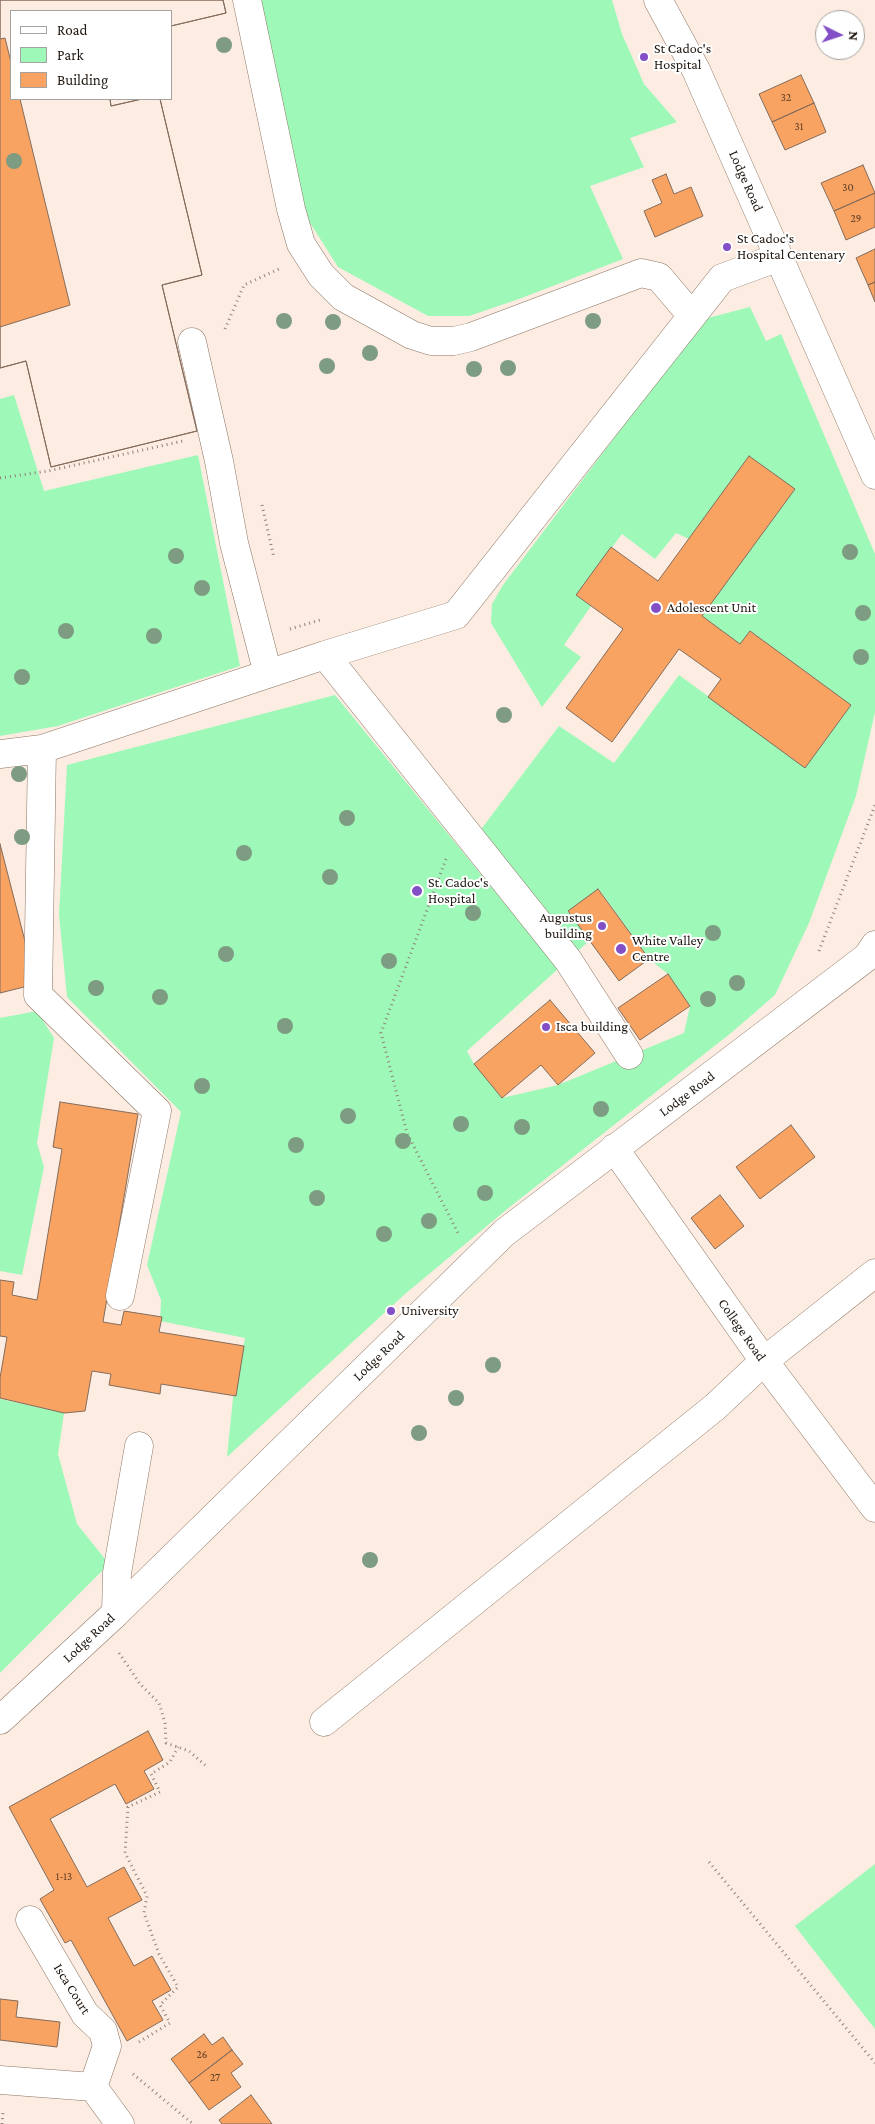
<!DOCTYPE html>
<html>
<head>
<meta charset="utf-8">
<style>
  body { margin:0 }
  #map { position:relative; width:875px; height:2124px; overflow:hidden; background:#fcece1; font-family:"Crimson Pro",serif }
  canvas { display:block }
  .legend { position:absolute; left:10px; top:10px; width:162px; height:90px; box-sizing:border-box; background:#fff; border:1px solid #a6a29f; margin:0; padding:6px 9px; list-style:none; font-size:15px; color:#201710 }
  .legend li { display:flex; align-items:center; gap:10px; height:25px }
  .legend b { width:25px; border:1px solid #a6a29f }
  .north { position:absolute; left:815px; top:10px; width:50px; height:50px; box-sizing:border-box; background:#fff; border:1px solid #a6a29f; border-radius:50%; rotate:94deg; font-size:14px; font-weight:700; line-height:20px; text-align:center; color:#201710 }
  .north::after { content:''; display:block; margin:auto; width:18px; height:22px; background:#834fc7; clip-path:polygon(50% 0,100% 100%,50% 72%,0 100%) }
</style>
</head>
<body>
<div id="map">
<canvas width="875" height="2124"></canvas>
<ul class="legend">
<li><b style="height:6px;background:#fff"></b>Road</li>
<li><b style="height:14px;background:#9ef9b9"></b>Park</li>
<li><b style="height:14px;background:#f9a362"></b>Building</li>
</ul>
<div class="north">N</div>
</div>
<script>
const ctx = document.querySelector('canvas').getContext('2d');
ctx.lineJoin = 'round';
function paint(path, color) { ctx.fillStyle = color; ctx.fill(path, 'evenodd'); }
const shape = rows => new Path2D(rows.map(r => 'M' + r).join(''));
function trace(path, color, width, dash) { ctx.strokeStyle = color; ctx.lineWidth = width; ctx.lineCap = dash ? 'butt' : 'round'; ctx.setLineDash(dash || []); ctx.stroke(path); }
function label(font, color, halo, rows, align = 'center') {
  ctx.font = font + ' "Crimson Pro",serif'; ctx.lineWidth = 4; ctx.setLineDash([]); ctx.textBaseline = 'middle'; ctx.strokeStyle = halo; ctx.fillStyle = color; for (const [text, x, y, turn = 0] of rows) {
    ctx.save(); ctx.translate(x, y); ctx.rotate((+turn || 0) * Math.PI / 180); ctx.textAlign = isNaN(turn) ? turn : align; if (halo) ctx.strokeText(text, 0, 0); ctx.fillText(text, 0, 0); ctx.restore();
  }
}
const green = shape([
  [258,0,612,0,622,34,644,84,677,122,630,138,644,167,590,186,623,259,519,299,469,316,428,316,338,267,307,218,293,165],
  [750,307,766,341,781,334,875,554,875,712,856,796,809,923,775,995,731,1033,511,1206,405,1294,227,1457,233,1398,245,1338,160,1321,161,1300,147,1265,181,1112,67,997,59,915,67,765,335,695,558,969,467,1051,474,1064,502,1098,558,1085,684,1033,690,1006,668,974,649,959,599,889,590,940,568,960,473,840,559,726,614,763,679,675,805,767,851,705,750,631,740,644,702,616,795,489,749,456,689,539,676,533,655,559,622,534,576,595,591,606,564,645,581,657,542,707,491,623,492,604,503,585,704,319],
  [14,395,44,491,198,455,240,666,58,726,0,736,0,399],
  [37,1011,54,1038,37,1143,44,1167,22,1275,0,1271,0,1018],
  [0,1399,64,1413,58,1454,77,1524,109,1564,0,1673],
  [875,1864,875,2029,795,1926]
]);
const building = shape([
  [0,0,223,0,226,13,171,26,171,11,11,11,11,62,5,38,0,39,0,0],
  [0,0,223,0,226,13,171,26,171,11,11,11,11,99,110,99,111,106,142,99,160,99,202,275,162,285,197,431,51,467,26,361,0,368,0,0],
  [801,75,814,103,772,122,759,94,801,75],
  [20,99,110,99,111,106,142,99,160,99,202,275,162,285,197,431,51,467,26,361,0,368,0,327,70,305,20,99],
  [814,103,826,132,785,150,772,122,814,103],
  [863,165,875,193,834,211,821,183,863,165],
  [666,174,674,194,691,187,703,216,655,237,644,211,662,203,652,180,666,174],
  [875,193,875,227,846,240,834,211,875,193],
  [875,249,875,282,868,285,856,258,875,249],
  [875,282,875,302,868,285,875,282],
  [749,456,795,489,702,616,740,644,750,631,851,705,805,768,708,697,721,679,679,649,612,742,566,708,623,629,576,595,611,547,658,581,749,456],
  [0,844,36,984,0,993,0,844],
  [598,889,649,959,619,981,568,911,598,889],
  [668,974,690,1006,640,1040,618,1008,668,974],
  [550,1000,595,1053,558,1085,541,1065,502,1098,474,1064,550,1000],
  [60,1102,138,1114,103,1322,121,1325,124,1311,162,1317,159,1332,244,1346,236,1396,161,1384,160,1394,109,1385,111,1374,92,1371,85,1411,64,1413,0,1398,0,1378,7,1337,0,1336,0,1280,14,1282,12,1295,37,1300,62,1149,53,1147,60,1102],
  [791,1125,815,1157,760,1199,736,1167,791,1125],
  [720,1195,744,1226,715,1249,691,1218,720,1195],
  [148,1731,163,1760,144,1771,154,1789,126,1804,115,1784,50,1819,87,1887,124,1867,142,1900,108,1918,134,1966,152,1956,171,1990,152,2001,163,2020,127,2041,71,1940,65,1943,40,1899,54,1890,9,1807,148,1731],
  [0,1999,18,2001,16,2017,60,2022,57,2047,0,2040,0,1999],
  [204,2034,212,2045,223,2037,232,2050,189,2083,171,2059,204,2034],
  [232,2050,243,2064,231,2073,241,2087,209,2110,189,2083,232,2050],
  [251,2095,272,2124,222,2124,219,2120,251,2095]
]);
const path = shape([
  [225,329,244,285,279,269],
  [0,478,48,471,183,441],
  [262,505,274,558],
  [290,629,320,620],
  [446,859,381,1033,407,1133,458,1233],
  [819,951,875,805],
  [119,1653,140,1684,159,1703,165,1723,166,1743,189,1751,206,1766],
  [709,1862,875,2063],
  [139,2042,170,2023,160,2005,178,1987,159,1954,144,1913,147,1896,125,1853,128,1807,160,1792,151,1774,170,1762,178,1747],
  [133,2074,193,2124],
  [2,2124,3,2112]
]);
const minor = shape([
  [247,0,291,209,301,244,321,275,343,297,412,335,431,341,454,341,471,337,641,273,659,277,692,316],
  [658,0,696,70,875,475],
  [192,342,219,461,234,543,268,674],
  [325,655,568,960,629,1055],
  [42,749,38,995,157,1111,120,1296],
  [0,754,42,749,325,655,456,615,722,278,779,257],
  [614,1148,764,1361,875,1508],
  [116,1613,117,1573,139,1446],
  [0,1720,116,1613,504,1233,867,957,875,945],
  [324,1722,715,1407,764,1361,875,1273],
  [30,1920,85,2014,103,2031,107,2046,93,2087],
  [0,2080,93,2087,120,2124]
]);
const trees = [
  [224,45],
  [14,161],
  [284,321],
  [593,321],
  [333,322],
  [370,353],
  [327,366],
  [508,368],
  [474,369],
  [850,552],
  [176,556],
  [202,588],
  [863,613],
  [66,631],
  [154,636],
  [861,657],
  [22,677],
  [504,715],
  [19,774],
  [347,818],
  [22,837],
  [244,853],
  [330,877],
  [473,913],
  [713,933],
  [226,954],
  [389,961],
  [737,983],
  [96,988],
  [160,997],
  [708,999],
  [285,1026],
  [202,1086],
  [601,1109],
  [348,1116],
  [461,1124],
  [522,1127],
  [403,1141],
  [296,1145],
  [485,1193],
  [317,1198],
  [429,1221],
  [384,1234],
  [493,1365],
  [456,1398],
  [419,1433],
  [370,1560]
];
const markers = [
  [644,57,5,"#834fc7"],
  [727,247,5,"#834fc7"],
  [656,608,6,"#834fc7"],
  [417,891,6,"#834fc7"],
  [602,926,5,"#834fc7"],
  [621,949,6,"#834fc7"],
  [546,1027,5,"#834fc7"],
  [391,1311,5,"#834fc7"]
];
const numberNames = [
  ["32",786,98],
  ["31",799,127],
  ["30",848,188],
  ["29",856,219],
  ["1-13",64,1877],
  ["26",202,2055],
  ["27",215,2078]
];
const poiNames = [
  ["St Cadoc's",654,49],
  ["Hospital",654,65],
  ["St Cadoc's",737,239],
  ["Hospital Centenary",737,255],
  ["Adolescent Unit",667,608],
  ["St. Cadoc's",428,883],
  ["Hospital",428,899],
  ["Augustus",592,918,"right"],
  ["building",592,934,"right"],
  ["White Valley",632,941],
  ["Centre",632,957],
  ["Isca building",556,1027],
  ["University",401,1311]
];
const streetNames = [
  ["Lodge Road",746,181,66],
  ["Lodge Road",687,1094,-37],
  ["College Road",742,1330,55],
  ["Lodge Road",379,1356,-44],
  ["Lodge Road",89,1638,-43],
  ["Isca Court",72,1989,58]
];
paint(green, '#9ef9b9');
paint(building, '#f9a362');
trace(building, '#836b5b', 1);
trace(minor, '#8c7564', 29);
trace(path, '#90837a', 3, [1, 4]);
trace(minor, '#fff', 28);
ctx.fillStyle = '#7d9c81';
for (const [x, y] of trees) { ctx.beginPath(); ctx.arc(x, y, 8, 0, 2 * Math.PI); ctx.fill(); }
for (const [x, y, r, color] of markers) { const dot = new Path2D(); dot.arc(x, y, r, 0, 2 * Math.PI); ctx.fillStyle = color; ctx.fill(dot); trace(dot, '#fff', 2); }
label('11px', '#563a24', null, numberNames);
label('14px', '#201710', '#fff', poiNames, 'left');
label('14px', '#201710', '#fff', streetNames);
</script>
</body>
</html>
